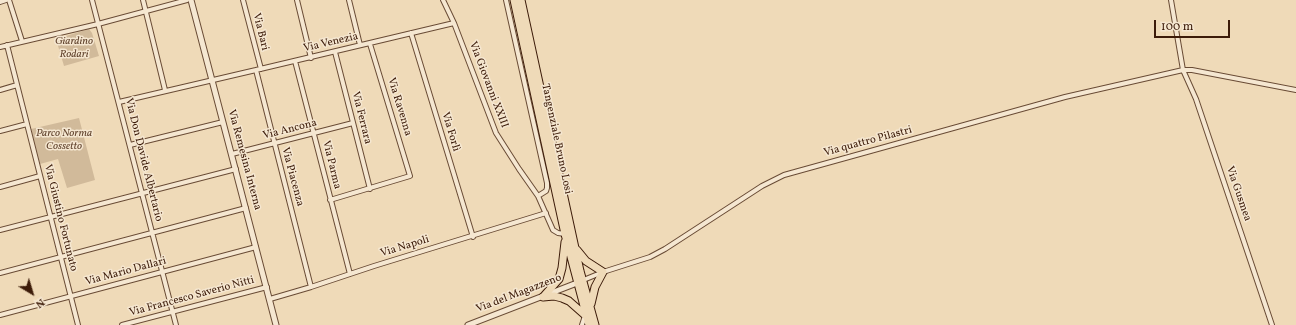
<!DOCTYPE html>
<html>
<head>
<meta charset="utf-8">
<style>
  body { margin:0 }
  #map { position:relative; width:1296px; height:325px; overflow:hidden; background:#efdab8; font-family:Vollkorn,serif }
  canvas { display:block }
  .north { position:absolute; left:12px; top:273px; width:40px; height:40px; -webkit-text-stroke:3px #f5e7d1; paint-order:stroke; rotate:142deg; font-size:11px; font-weight:700; line-height:16px; text-align:center; color:#3c1b09 }
  .north::after { content:''; display:block; margin:auto; width:14px; height:18px; background:#3c1b09; clip-path:polygon(50% 0,100% 100%,50% 72%,0 100%) }
  .scale { position:absolute; left:1154px; top:20px; width:76px; height:18px; box-sizing:border-box; border:2px solid #3c1b09; border-top:0; padding-left:5px; font-size:12px; line-height:14px; white-space:nowrap; color:#3c1b09; -webkit-text-stroke:3px #f5e7d1; paint-order:stroke }
</style>
</head>
<body>
<div id="map">
<canvas width="1296" height="325"></canvas>
<div class="north">N</div>
<div class="scale">100 m</div>
</div>
<script>
const ctx = document.querySelector('canvas').getContext('2d');
ctx.lineJoin = 'round';
function paint(path, color) { ctx.fillStyle = color; ctx.fill(path, 'evenodd'); }
const shape = rows => new Path2D(rows.map(r => 'M' + r).join(''));
function trace(path, color, width, dash) { ctx.strokeStyle = color; ctx.lineWidth = width; ctx.lineCap = dash ? 'butt' : 'round'; ctx.setLineDash(dash || []); ctx.stroke(path); }
function label(font, color, halo, rows, align = 'center') {
  ctx.font = font + ' Vollkorn,serif'; ctx.lineWidth = 3; ctx.setLineDash([]); ctx.textBaseline = 'middle'; ctx.strokeStyle = halo; ctx.fillStyle = color; for (const [text, x, y, turn = 0] of rows) {
    ctx.save(); ctx.translate(x, y); ctx.rotate((+turn || 0) * Math.PI / 180); ctx.textAlign = isNaN(turn) ? turn : align; if (halo) ctx.strokeText(text, 0, 0); ctx.fillText(text, 0, 0); ctx.restore();
  }
}
const green = shape([
  [89,29,92,33,99,56,64,66,56,39],
  [79,118,95,180,67,188,58,159,40,164,31,129]
]);
const minor = shape([
  [9,0,22,41],
  [92,0,176,325],
  [143,0,165,90],
  [243,0,261,69],
  [297,0,311,58],
  [349,0,360,45],
  [443,0,454,23,496,133,519,169,538,196,553,230,558,233,565,234],
  [506,0,547,183,547,188,546,191,538,196],
  [1171,0,1183,70,1196,99,1272,325],
  [0,2,6,0],
  [411,33,473,237],
  [7,45,78,325],
  [0,47,98,24,187,0],
  [335,52,370,189],
  [295,61,350,274],
  [256,70,311,287],
  [0,90,17,85],
  [119,102,256,70,454,23],
  [0,131,27,124],
  [130,145,223,122],
  [232,154,353,123],
  [0,187,40,176],
  [330,200,410,176,370,44],
  [0,230,236,169],
  [0,273,246,208],
  [581,281,603,272,650,257,665,249,762,186,784,175,1065,97,1183,70,1192,70,1296,90],
  [270,299,311,287,374,266,546,213],
  [0,315,256,247],
  [122,325,267,287],
  [582,325,585,316]
]);
const tertiary = shape([
  [191,0,276,325],
  [468,325,577,283]
]);
const primary = shape([
  [514,0,565,234,589,325],
  [521,0,580,271,595,325],
  [577,250,586,261,603,272,595,287,591,304],
  [543,297,559,279,562,268,565,242],
  [543,297,554,296,562,298,569,301,586,316]
]);
const streetNames = [
  ["Via Bari",260,32,76],
  ["Via Venezia",331,43,-13],
  ["Via Giovanni XXIII",488,85,69],
  ["Via Ravenna",399,107,73],
  ["Via Ferrara",361,118,76],
  ["Via Ancona",290,130,-14],
  ["Via Forlì",450,132,73],
  ["Tangenziale Bruno Losi",556,139,78],
  ["Via quattro Pilastri",868,142,-15],
  ["Via Don Davide Albertario",143,160,76],
  ["Via Remesina Interna",244,160,75],
  ["Via Parma",331,165,76],
  ["Via Piacenza",292,177,75],
  ["Via Gusmea",1238,194,71],
  ["Via Giustino Fortunato",60,218,76],
  ["Via Napoli",405,247,-17],
  ["Via Mario Dallari",126,272,-15],
  ["Via del Magazzeno",519,294,-21],
  ["Via Francesco Saverio Nitti",192,297,-15]
];
const parkNames = [
  ["Giardino",74,42],
  ["Rodari",74,55],
  ["Parco Norma",64,134],
  ["Cossetto",64,147]
];
paint(green, '#d1ba9a');
trace(minor, '#694b35', 6);
trace(tertiary, '#694b35', 7);
trace(primary, '#3c1b09', 9);
trace(minor, '#f5e7d1', 4);
trace(tertiary, '#f5e7d1', 5);
trace(primary, '#efdab8', 7);
label('11px', '#3c1b09', '#f5e7d1', streetNames);
label('italic 11px', '#61432d', '#f5e7d1', parkNames);
</script>
</body>
</html>
